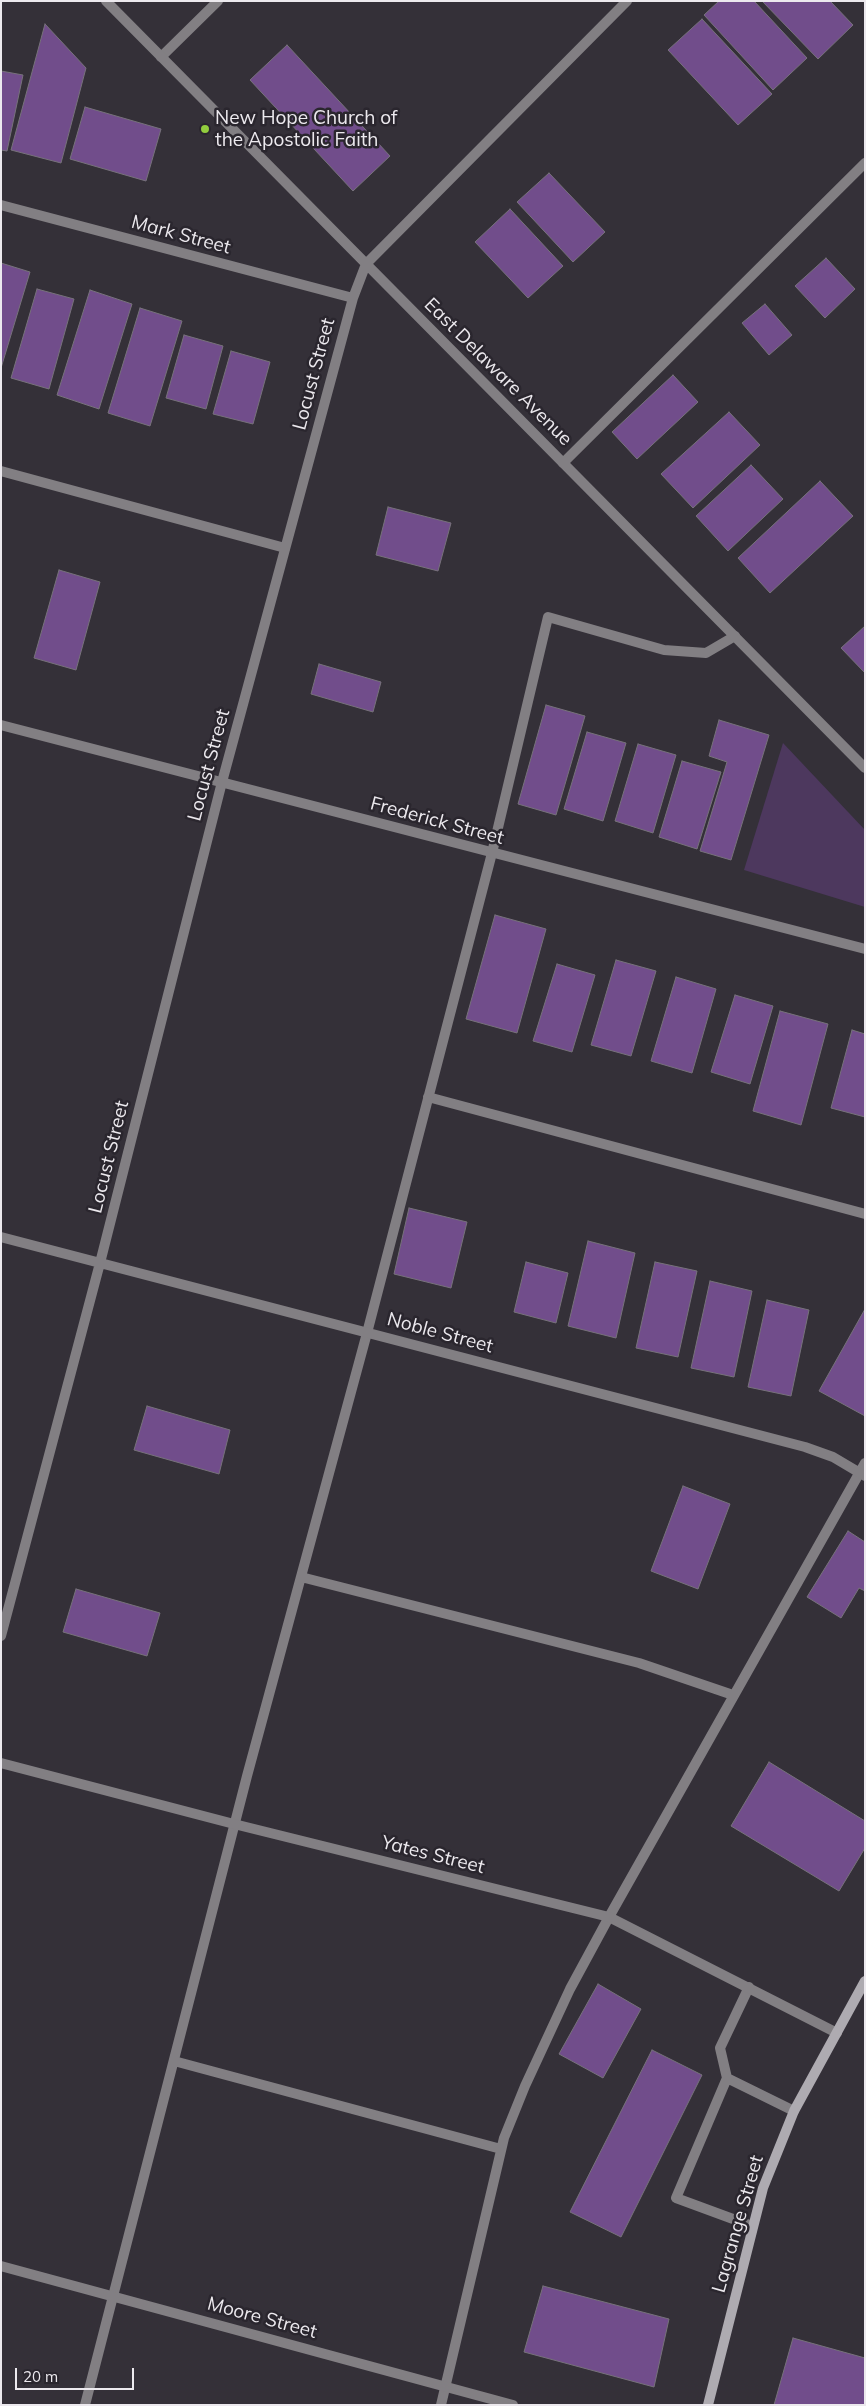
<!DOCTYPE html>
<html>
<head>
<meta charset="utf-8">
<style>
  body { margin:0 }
  #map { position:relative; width:866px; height:2406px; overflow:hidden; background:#343038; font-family:Mulish,sans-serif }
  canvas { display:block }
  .frame { position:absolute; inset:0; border:2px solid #ece9ee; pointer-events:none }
  .scale { position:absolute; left:15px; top:2368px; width:119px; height:22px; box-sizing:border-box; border:2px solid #ece9ee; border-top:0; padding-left:6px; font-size:15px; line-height:18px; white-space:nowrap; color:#ece9ee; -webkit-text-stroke:4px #2a262e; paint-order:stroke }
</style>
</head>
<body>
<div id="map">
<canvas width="866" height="2406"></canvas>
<div class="frame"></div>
<div class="scale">20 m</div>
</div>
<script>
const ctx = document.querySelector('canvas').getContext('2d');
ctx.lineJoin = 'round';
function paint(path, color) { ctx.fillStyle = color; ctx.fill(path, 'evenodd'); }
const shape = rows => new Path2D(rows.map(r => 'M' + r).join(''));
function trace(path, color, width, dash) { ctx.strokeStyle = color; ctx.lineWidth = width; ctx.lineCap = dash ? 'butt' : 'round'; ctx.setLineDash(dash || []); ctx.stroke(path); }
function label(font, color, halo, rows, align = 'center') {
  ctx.font = font + ' Mulish,sans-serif'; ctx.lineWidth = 5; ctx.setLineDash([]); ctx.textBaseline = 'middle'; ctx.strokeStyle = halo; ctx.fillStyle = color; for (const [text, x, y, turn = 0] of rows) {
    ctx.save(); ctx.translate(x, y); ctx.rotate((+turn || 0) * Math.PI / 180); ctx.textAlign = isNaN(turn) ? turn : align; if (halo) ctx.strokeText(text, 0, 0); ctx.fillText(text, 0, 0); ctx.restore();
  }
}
const green = shape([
  [783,743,865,830,865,907,744,870]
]);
const building = shape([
  [719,1,754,1,807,58,773,90,704,15,719,1],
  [762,1,830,1,853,25,818,59,762,1],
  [702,19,772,94,738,125,668,50,702,19],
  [45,24,86,68,61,163,11,150,45,24],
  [287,45,390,156,353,191,250,80,287,45],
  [1,71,23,75,7,151,1,150,1,71],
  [85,107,161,129,146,181,70,159,85,107],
  [549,173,605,232,573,262,517,202,549,173],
  [510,209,563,266,528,298,475,242,510,209],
  [826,258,855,289,825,318,795,286,826,258],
  [1,263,30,272,1,368,1,263],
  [37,289,74,299,49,389,11,378,37,289],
  [90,290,132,304,99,409,57,395,90,290],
  [765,304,792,335,769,355,742,323,765,304],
  [140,308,182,321,150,426,108,413,140,308],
  [184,335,223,346,206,409,166,398,184,335],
  [231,351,270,362,253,424,213,414,231,351],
  [673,375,698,402,637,459,612,432,673,375],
  [729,412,760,445,693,508,661,474,729,412],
  [751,465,783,499,728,551,696,516,751,465],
  [820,481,853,516,770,593,738,558,820,481],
  [388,507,451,523,438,571,376,555,388,507],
  [59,570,100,582,76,670,34,658,59,570],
  [865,626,865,673,841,648,865,626],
  [319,664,381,682,373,712,311,694,319,664],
  [546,705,585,716,556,815,518,804,546,705],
  [719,720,769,735,731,860,700,851,727,762,709,756,719,720],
  [587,732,626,743,603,821,564,809,587,732],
  [638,744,676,755,653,833,615,821,638,744],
  [682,761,721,772,697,849,659,837,682,761],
  [495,915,546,929,517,1033,466,1019,495,915],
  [616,960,656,971,631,1056,591,1045,616,960],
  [557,964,595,975,572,1052,533,1041,557,964],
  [676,977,716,989,692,1073,651,1061,676,977],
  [735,995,773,1006,750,1084,711,1072,735,995],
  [780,1011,828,1024,801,1125,753,1111,780,1011],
  [852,1030,865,1034,865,1117,831,1108,852,1030],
  [409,1208,467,1222,451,1288,394,1274,409,1208],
  [588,1241,635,1253,616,1338,568,1326,588,1241],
  [526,1262,568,1273,556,1323,514,1312,526,1262],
  [655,1262,697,1271,678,1357,636,1348,655,1262],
  [710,1281,752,1291,734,1377,691,1368,710,1281],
  [767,1300,809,1310,791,1396,748,1387,767,1300],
  [865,1309,865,1416,819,1391,865,1309],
  [147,1406,230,1430,219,1474,134,1450,147,1406],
  [683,1486,730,1504,698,1589,651,1571,683,1486],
  [848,1531,865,1542,865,1591,859,1588,841,1618,807,1597,848,1531],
  [76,1589,160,1613,147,1656,63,1632,76,1589],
  [769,1762,865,1821,865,1848,839,1891,731,1826,769,1762],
  [598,1984,641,2009,603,2078,559,2054,598,1984],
  [652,2050,702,2075,621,2237,570,2212,652,2050],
  [543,2286,669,2319,654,2387,524,2352,543,2286],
  [793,2338,865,2358,865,2405,774,2405,793,2338]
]);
const service = shape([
  [161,57,218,1],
  [563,463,865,163],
  [1,471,285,548],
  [428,1097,865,1214],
  [301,1577,639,1663,733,1695],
  [749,1987,720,2048,727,2078,676,2198,752,2226],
  [174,2061,501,2149],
  [727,2078,794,2111],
  [85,2405,247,1776,367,1333,492,853,548,617,664,650,706,653,735,636],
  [441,2405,504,2138,525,2086,570,1989,609,1917,865,1463]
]);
const minor = shape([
  [106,1,865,768],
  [1,205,353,298],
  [1,725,865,949],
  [1,1237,805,1447,833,1457,865,1476],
  [1,1636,100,1263,222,782,353,298,366,264,627,1],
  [1,1763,234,1824,609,1917,837,2033],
  [1,2266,513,2405]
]);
const secondary = shape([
  [708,2405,763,2188,794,2111,865,1981]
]);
const markers = [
  [205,129,5,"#92cd3e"]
];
const poiNames = [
  ["New Hope Church of",215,118],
  ["the Apostolic Faith",215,140]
];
const streetNames = [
  ["Mark Street",181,235,15],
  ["East Delaware Avenue",498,372,45],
  ["Locust Street",314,374,-75],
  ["Locust Street",209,765,-75],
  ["Frederick Street",437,821,15],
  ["Locust Street",109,1157,-76],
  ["Noble Street",440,1333,15],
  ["Yates Street",433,1855,14],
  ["Lagrange Street",738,2224,-74],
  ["Moore Street",262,2318,15]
];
paint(green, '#4d385e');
paint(building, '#714d8b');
trace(building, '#77727b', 1);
trace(service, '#827f83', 10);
trace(minor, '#827f83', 10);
trace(secondary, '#aeabb1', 10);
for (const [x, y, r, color] of markers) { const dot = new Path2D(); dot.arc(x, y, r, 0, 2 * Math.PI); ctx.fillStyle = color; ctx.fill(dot); trace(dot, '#2a262e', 2); }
label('19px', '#ece9ee', '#2a262e', poiNames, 'left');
label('19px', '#ece9ee', '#2a262e', streetNames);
</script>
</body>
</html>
